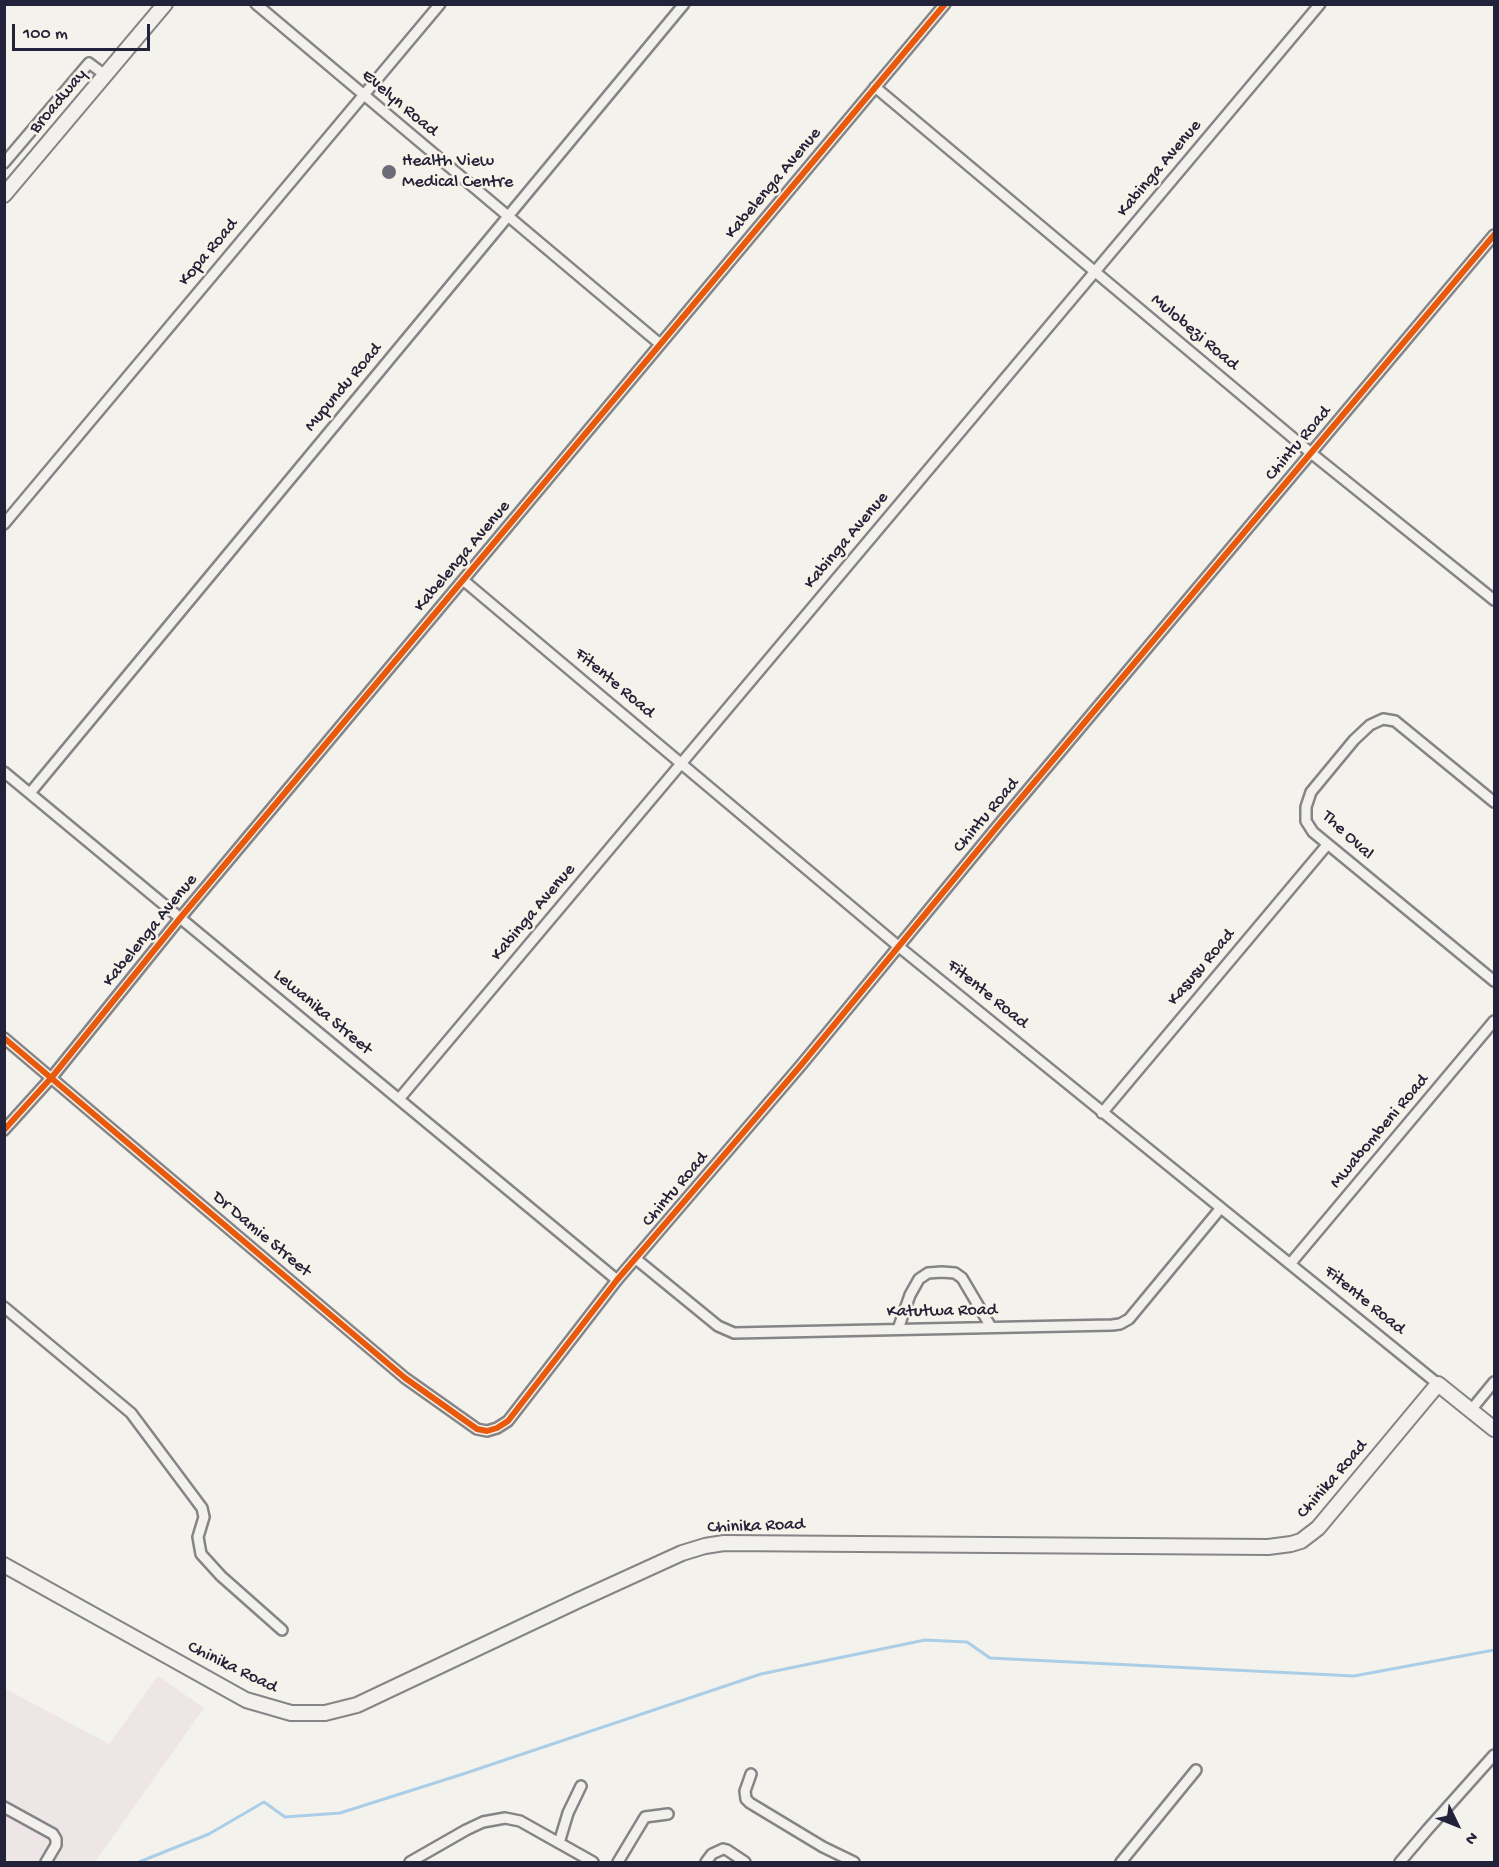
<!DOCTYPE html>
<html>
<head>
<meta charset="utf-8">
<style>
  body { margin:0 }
  #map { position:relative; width:1499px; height:1867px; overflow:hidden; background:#f4f2ec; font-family:"Gochi Hand",sans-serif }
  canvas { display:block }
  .frame { position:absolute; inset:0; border:6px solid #22223b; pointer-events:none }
  .north { position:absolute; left:1427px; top:1795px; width:60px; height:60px; -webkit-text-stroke:4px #f7f3e8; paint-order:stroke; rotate:133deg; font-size:16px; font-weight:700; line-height:24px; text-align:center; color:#22223b }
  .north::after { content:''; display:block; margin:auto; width:21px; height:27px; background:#22223b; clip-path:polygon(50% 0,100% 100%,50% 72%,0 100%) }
  .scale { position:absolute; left:12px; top:24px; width:138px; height:27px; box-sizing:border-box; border:3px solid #22223b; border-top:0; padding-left:8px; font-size:18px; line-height:21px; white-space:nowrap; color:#22223b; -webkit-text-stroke:4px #f7f3e8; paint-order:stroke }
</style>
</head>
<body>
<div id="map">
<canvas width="1499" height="1867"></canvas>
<div class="frame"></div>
<div class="north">N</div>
<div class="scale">100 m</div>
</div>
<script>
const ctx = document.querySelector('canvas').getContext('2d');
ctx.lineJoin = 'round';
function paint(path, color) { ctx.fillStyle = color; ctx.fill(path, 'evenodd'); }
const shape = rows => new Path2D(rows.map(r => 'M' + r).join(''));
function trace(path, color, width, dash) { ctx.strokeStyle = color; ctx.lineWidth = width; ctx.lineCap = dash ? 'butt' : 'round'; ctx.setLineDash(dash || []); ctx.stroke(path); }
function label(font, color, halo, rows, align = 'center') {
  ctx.font = font + ' "Gochi Hand",sans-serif'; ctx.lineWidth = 5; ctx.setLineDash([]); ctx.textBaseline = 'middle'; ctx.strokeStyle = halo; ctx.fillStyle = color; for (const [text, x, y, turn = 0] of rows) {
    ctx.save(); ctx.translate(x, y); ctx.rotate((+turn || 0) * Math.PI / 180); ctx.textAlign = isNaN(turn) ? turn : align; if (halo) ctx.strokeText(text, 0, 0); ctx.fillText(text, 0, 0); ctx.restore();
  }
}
const built = shape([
  [158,1676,204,1708,95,1862,5,1862,4,1688,109,1744]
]);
const stream = shape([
  [139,1862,209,1834,264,1802,285,1817,340,1813,463,1774,761,1674,925,1640,967,1642,990,1658,1354,1676,1494,1650]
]);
const minor = shape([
  [256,4,660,344],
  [875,87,1311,453,1494,600],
  [4,163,89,63,105,75],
  [4,524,440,4],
  [463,580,898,946,1438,1384],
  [4,772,617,1280],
  [30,793,684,4],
  [1494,802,1395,721,1383,719,1370,725,1354,740,1311,792,1306,807,1306,821,1313,832,1494,981],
  [4,1038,405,1378,477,1429,487,1431,497,1428,508,1421,617,1280,802,1064,1001,822,1494,235],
  [399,1099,1320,4],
  [1102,1113,1327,845],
  [4,1130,52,1077,181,917,945,4],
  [636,1259,718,1326,734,1333,1112,1325,1120,1324,1129,1319,1220,1209],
  [1290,1264,1494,1021],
  [4,1307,131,1413,202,1508,204,1517,198,1537,201,1554,221,1576,282,1630],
  [898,1329,910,1295,919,1279,928,1273,942,1272,955,1273,962,1278,991,1327],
  [1471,1410,1494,1382],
  [751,1774,745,1791,746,1799,750,1803,823,1847,854,1862],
  [4,1807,53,1834,56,1839,56,1845,46,1862],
  [559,1843,568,1813,581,1786],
  [410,1862,466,1830,483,1822,505,1818,520,1821,593,1862],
  [618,1862,645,1817,668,1814],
  [706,1862,712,1854,723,1849,727,1850,745,1862],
  [1121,1862,1196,1770],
  [1400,1862,1428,1829,1494,1755]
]);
const secondary = shape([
  [4,195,165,4],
  [4,1565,246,1700,291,1713,325,1713,357,1705,579,1600,682,1553,705,1546,724,1543,1268,1547,1291,1544,1301,1541,1318,1528,1438,1384,1494,1429]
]);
const cycleway = shape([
  [4,1038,405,1378,477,1429,487,1431,497,1428,508,1421,617,1280,802,1064,1001,822,1494,235],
  [4,1130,52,1077,181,917,945,4]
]);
const markers = [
  [389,172,8,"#6c6b79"]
];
const streetNames = [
  ["Broadway",59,102,-50],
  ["Evelyn Road",399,104,40],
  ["Kabinga Avenue",1160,169,-50],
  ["Kabelenga Avenue",774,184,-50],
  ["Kopa Road",209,253,-50],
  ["Mulobezi Road",1194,333,40],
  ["Mupundu Road",344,388,-50],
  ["Chintu Road",1299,444,-50],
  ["Kabinga Avenue",847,541,-50],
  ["Kabelenga Avenue",463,557,-50],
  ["Fitente Road",614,684,40],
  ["Chintu Road",987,816,-50],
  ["The Oval",1347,836,43],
  ["Kabinga Avenue",534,913,-50],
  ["Kabelenga Avenue",151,931,-51],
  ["Kasusu Road",1202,968,-50],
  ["Fitente Road",987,995,39],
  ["Lewanika Street",322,1013,40],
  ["Mwabombeni Road",1380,1132,-50],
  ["Chintu Road",676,1190,-50],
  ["Dr Damie Street",261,1235,40],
  ["Fitente Road",1364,1301,39],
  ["Katutwa Road",942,1312,-1],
  ["Chinika Road",1333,1480,-49],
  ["Chinika Road",756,1527,-2],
  ["Chinika Road",232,1668,26]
];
const poiNames = [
  ["Health View",402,162],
  ["Medical Centre",402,183]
];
paint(built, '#eee6e6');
trace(stream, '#aacee8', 3);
trace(minor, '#858486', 14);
trace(secondary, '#858486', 18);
trace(minor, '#f2f1ed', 9);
trace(secondary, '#f2f1ed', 14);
trace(cycleway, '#e8590c', 6);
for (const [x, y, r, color] of markers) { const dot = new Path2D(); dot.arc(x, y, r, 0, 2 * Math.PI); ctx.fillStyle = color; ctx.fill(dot); trace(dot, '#f7f3e8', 2); }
label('18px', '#22223b', '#f7f3e8', streetNames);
label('18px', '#22223b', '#f7f3e8', poiNames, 'left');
</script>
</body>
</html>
